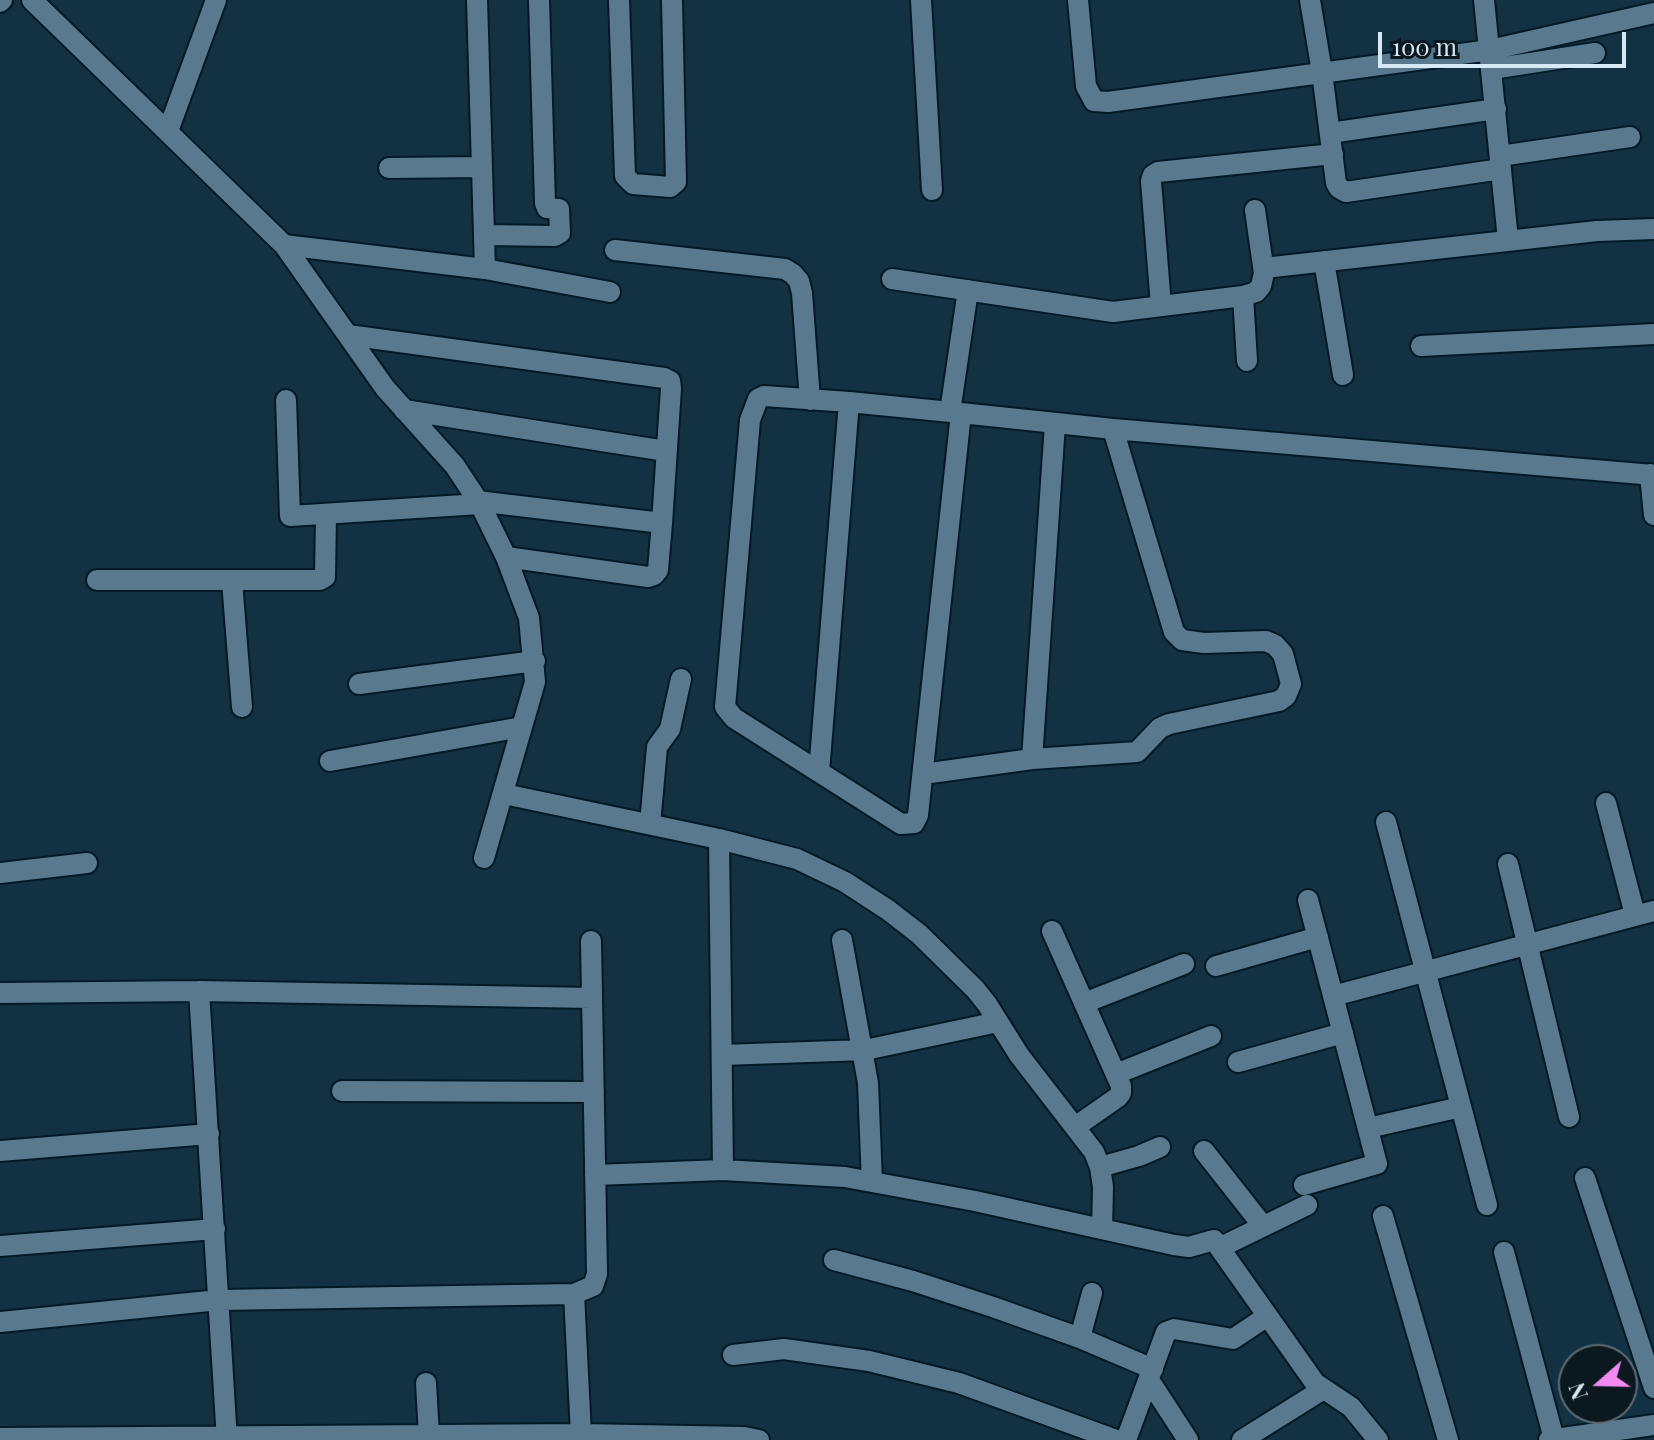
<!DOCTYPE html>
<html>
<head>
<meta charset="utf-8">
<style>
  body { margin:0 }
  #map { position:relative; width:1654px; height:1440px; overflow:hidden; background:#123244; font-family:"Playfair Display",serif }
  canvas { display:block }
  .north { position:absolute; left:1558px; top:1344px; width:80px; height:80px; box-sizing:border-box; background:#0b1820; border:2px solid #5d6c75; border-radius:50%; rotate:250deg; font-size:22px; font-weight:700; line-height:32px; text-align:center; color:#d7e9f4 }
  .north::after { content:''; display:block; margin:auto; width:28px; height:36px; background:#f38af2; clip-path:polygon(50% 0,100% 100%,50% 72%,0 100%) }
  .scale { position:absolute; left:1378px; top:32px; width:248px; height:36px; box-sizing:border-box; border:4px solid #d7e9f4; border-top:0; padding-left:10px; font-size:24px; line-height:28px; white-space:nowrap; color:#d7e9f4; -webkit-text-stroke:6px #0b1820; paint-order:stroke }
</style>
</head>
<body>
<div id="map">
<canvas width="1654" height="1440"></canvas>
<div class="north">N</div>
<div class="scale">100 m</div>
</div>
<script>
const ctx = document.querySelector('canvas').getContext('2d');
ctx.lineJoin = 'round';
const shape = rows => new Path2D(rows.map(r => 'M' + r).join(''));
function trace(path, color, width, dash) { ctx.strokeStyle = color; ctx.lineWidth = width; ctx.lineCap = dash ? 'butt' : 'round'; ctx.setLineDash(dash || []); ctx.stroke(path); }
const minor = shape([
  [32,0,284,245,385,388,455,466,480,504,506,557,529,618,535,682,484,858],
  [477,0,485,269],
  [619,0,625,176,633,184,670,187,676,182,672,0],
  [921,0,932,190],
  [1078,0,1086,86,1094,101,1108,102,1490,50,1654,13],
  [1310,0,1322,72,1336,183,1339,188,1346,192,1501,169],
  [1484,0,1508,240],
  [0,2,2,0],
  [1492,69,1595,53],
  [168,131,216,0],
  [1330,133,1496,109],
  [1500,156,1630,137],
  [389,168,482,167],
  [484,235,555,236,560,233,559,209,547,208,545,203,539,0],
  [284,245,485,269,610,292],
  [615,250,785,269,793,274,799,281,802,293,810,400],
  [1324,261,1343,375],
  [1264,268,1597,231,1654,229],
  [892,279,1113,312,1243,296,1256,292,1261,286,1264,273,1255,210],
  [1243,296,1247,361],
  [1161,306,1151,181,1153,175,1158,172,1333,154],
  [348,335,664,378,670,381,671,388,662,523,658,570,654,575,648,577,506,557],
  [1421,346,1654,334],
  [286,400,290,516,480,504],
  [404,410,666,451],
  [950,412,968,290],
  [961,413,918,815,914,823,901,824,734,718,725,707,750,420,758,399,764,396,849,402,961,413,1113,429,1654,475],
  [1650,474,1654,515],
  [477,501,662,523],
  [97,580,320,580,325,577,326,515],
  [232,581,242,707],
  [359,684,535,661],
  [1032,759,1055,424],
  [330,761,522,727],
  [819,772,849,402],
  [923,774,1032,759,1137,752,1160,728,1169,724,1279,701,1286,696,1291,684,1283,654,1275,645,1266,641,1204,643,1182,640,1174,632,1113,429],
  [504,794,719,839,797,859,845,882,888,910,919,934,975,989,987,1004,1019,1055,1094,1152,1100,1167,1103,1187,1102,1229],
  [1606,803,1635,915],
  [1386,822,1487,1205],
  [650,824,657,747,670,729,681,679],
  [719,839,723,1170],
  [1508,864,1569,1117],
  [0,873,87,863],
  [1052,931,1121,1086,1121,1093,1118,1097,1075,1127],
  [842,940,868,1083,872,1182],
  [1216,966,1318,937],
  [199,991,227,1440],
  [0,993,199,991,592,998],
  [1333,996,1654,911],
  [1084,1003,1184,964],
  [722,1055,865,1050,998,1022],
  [1238,1062,1343,1033],
  [1116,1074,1211,1036],
  [342,1091,594,1092],
  [1368,1128,1461,1107],
  [0,1151,209,1134],
  [1204,1151,1263,1226],
  [1100,1167,1139,1156,1160,1147],
  [595,1175,723,1170,845,1177,975,1201,1174,1245,1189,1247,1214,1240,1315,1383,1351,1407,1378,1440],
  [1585,1178,1654,1388],
  [1304,1185,1377,1164,1308,900],
  [1383,1216,1448,1440],
  [0,1246,215,1229],
  [1221,1247,1307,1205],
  [1504,1252,1554,1439],
  [834,1260,913,1281,993,1307,1080,1338,1153,1369],
  [574,1294,581,1434],
  [0,1322,219,1300,574,1294,593,1286,597,1274,591,941],
  [1080,1338,1092,1293],
  [733,1355,784,1349,869,1361,959,1383,1116,1440],
  [1149,1380,1188,1440],
  [426,1383,429,1436],
  [0,1438,581,1434,744,1437,759,1440],
  [1126,1440,1166,1332,1174,1329,1233,1339,1266,1317],
  [1242,1440,1322,1390],
  [1549,1440,1654,1425]
]);
trace(minor, '#021926', 24);
trace(minor, '#597a8e', 20);
</script>
</body>
</html>
